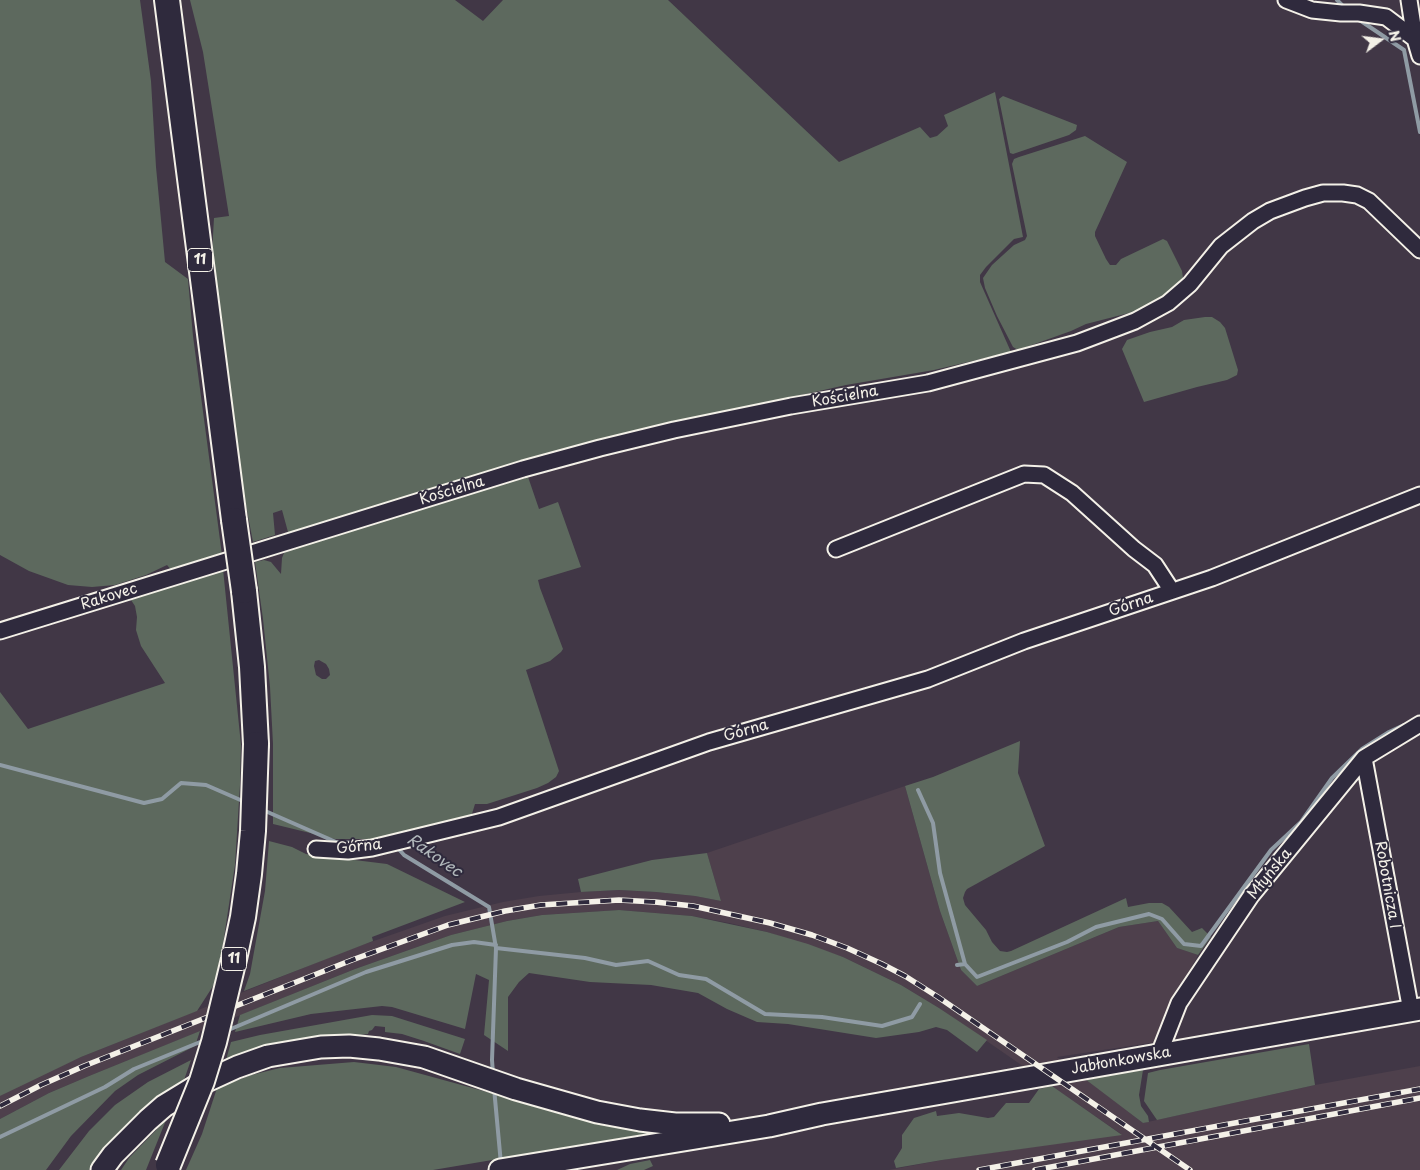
<!DOCTYPE html>
<html>
<head>
<meta charset="utf-8">
<style>
  body { margin:0 }
  #map { position:relative; width:1420px; height:1170px; overflow:hidden; background:#413746; font-family:"Playpen Sans",sans-serif }
  canvas { display:block }
  .north { position:absolute; left:1355px; top:15px; width:50px; height:50px; -webkit-text-stroke:4px #2f2a3d; paint-order:stroke; rotate:75deg; font-size:14px; font-weight:700; line-height:20px; text-align:center; color:#f4f1e8 }
  .north::after { content:''; display:block; margin:auto; width:18px; height:22px; background:#f4f1e8; clip-path:polygon(50% 0,100% 100%,50% 72%,0 100%) }
</style>
</head>
<body>
<div id="map">
<canvas width="1420" height="1170"></canvas>
<div class="north">N</div>
</div>
<script>
const ctx = document.querySelector('canvas').getContext('2d');
ctx.lineJoin = 'round';
function paint(path, color) { ctx.fillStyle = color; ctx.fill(path, 'evenodd'); }
const shape = rows => new Path2D(rows.map(r => 'M' + r).join(''));
function trace(path, color, width, dash) { ctx.strokeStyle = color; ctx.lineWidth = width; ctx.lineCap = dash ? 'butt' : 'round'; ctx.setLineDash(dash || []); ctx.stroke(path); }
function label(font, color, halo, rows, align = 'center') {
  ctx.font = font + ' "Playpen Sans",sans-serif'; ctx.lineWidth = 4; ctx.setLineDash([]); ctx.textBaseline = 'middle'; ctx.strokeStyle = halo; ctx.fillStyle = color; for (const [text, x, y, turn = 0] of rows) {
    ctx.save(); ctx.translate(x, y); ctx.rotate((+turn || 0) * Math.PI / 180); ctx.textAlign = isNaN(turn) ? turn : align; if (halo) ctx.strokeText(text, 0, 0); ctx.fillText(text, 0, 0); ctx.restore();
  }
}
const built = shape([
  [905,786,940,911,961,970,977,986,1119,927,1158,921,1177,948,1198,955,1159,1027,1156,1042,1057,1057,1143,1123,1315,1085,1420,1066,1420,1170,889,1170,942,1160,1121,1134,939,1008,901,985,843,957,767,932,729,923,692,916,619,910,542,915,507,921,451,935,355,969,89,1076,49,1093,0,1119,0,1096,40,1075,81,1057,348,950,445,916,503,902,539,896,581,892,619,890,656,892,695,896,721,901,707,853]
]);
const green = shape([
  [0,0,140,0,151,81,156,167,165,262,188,279,193,336,222,555,173,572,167,565,146,575,115,585,92,587,68,585,29,571,0,555],
  [190,0,455,0,483,21,503,0,668,0,839,162,920,127,930,138,937,136,948,126,944,115,995,92,1023,237,1014,239,986,267,980,275,980,282,1011,352,934,370,846,385,614,437,524,462,296,532,288,532,282,510,273,513,275,535,253,542,244,495,212,253,214,218,229,216,203,52],
  [1003,96,1077,125,1076,130,1069,135,1013,154,1010,153,999,99],
  [1085,136,1127,162,1095,232,1095,236,1106,259,1110,265,1116,265,1121,259,1163,239,1167,241,1182,271,1183,278,1180,285,1142,312,1133,312,1086,324,1071,331,1018,350,1013,347,997,316,985,288,983,278,992,265,1014,245,1025,240,1027,236,1012,164,1014,159,1019,157],
  [1205,317,1212,317,1220,322,1225,328,1238,370,1237,375,1227,380,1197,387,1144,402,1122,349,1127,340,1150,332,1172,327,1184,320],
  [527,474,539,509,558,502,581,567,538,580,540,588,563,649,561,652,550,661,526,670,559,771,556,777,548,783,537,788,487,804,475,804,471,817,388,839,335,839,273,824,273,744,270,687,263,619,255,562,264,560,271,562,281,574,282,558,284,553,296,546,485,489],
  [319,660,326,664,329,669,330,675,326,679,322,679,316,675,314,666,315,661],
  [223,569,241,745,240,785,235,865,223,944,215,983,197,1011,81,1057,0,1096,0,692,28,729,165,683,141,646,136,630,137,617,135,606,129,597],
  [1020,741,1018,773,1045,846,967,889,965,892,963,898,965,905,986,930,992,942,1000,951,1007,952,1011,951,1126,898,1128,907,1149,903,1162,903,1169,907,1192,932,1202,928,1211,937,1198,955,1177,948,1158,921,1119,927,977,986,961,970,940,911,905,786,933,777],
  [269,841,292,847,306,854,387,864,465,902,372,937,373,941,244,991,250,974,265,891],
  [707,853,721,901,695,896,656,892,619,890,581,892,578,879,652,860],
  [619,910,692,916,767,932,808,944,843,957,901,985,939,1008,987,1040,977,1052,947,1030,936,1027,919,1032,876,1038,788,1024,757,1022,727,1009,698,993,651,985,590,982,529,973,519,982,508,997,508,1051,484,1035,489,980,476,974,465,1029,392,1007,382,1006,311,1014,235,1032,240,1015,355,969,451,935,507,921,542,915],
  [372,1015,392,1016,465,1039,460,1054,424,1041,402,1034,385,1032,385,1027,375,1026,372,1030,369,1031,368,1034,260,1048,226,1060,231,1042,260,1035],
  [200,1031,195,1046,138,1075,115,1091,71,1136,46,1170,0,1170,0,1119,49,1093,89,1076],
  [1309,1044,1315,1085,1157,1120,1144,1101,1148,1073,1160,1070],
  [191,1060,183,1083,150,1104,135,1118,89,1170,59,1170,89,1131,115,1105,148,1082],
  [354,1062,396,1067,582,1118,614,1127,652,1133,433,1170,186,1170,202,1134,217,1088,251,1075,280,1068],
  [1143,1070,1139,1095,1141,1106,1148,1116,1149,1122,1143,1123,1085,1079],
  [1052,1086,1122,1135,942,1160,896,1168,894,1161,902,1148,902,1135,914,1118,936,1111,937,1116,959,1113,988,1118,994,1117,1006,1103,1029,1103,1039,1089],
  [166,1120,146,1170,121,1170,129,1158],
  [650,1160,653,1166,644,1170,617,1170,630,1164]
]);
const stream = shape([
  [1337,0,1346,9],
  [1355,17,1404,50,1420,132],
  [0,765,144,803,162,799,181,783,206,785,245,802],
  [918,790,933,823,940,873,965,964],
  [263,810,336,842,359,843],
  [397,847,404,855,489,907,496,948,492,1060,493,1074],
  [496,948,585,958,616,965,648,961,679,975,706,979,765,1014,822,1017,882,1026,912,1017,920,1004],
  [957,965,965,964,977,977,1067,942,1096,927,1149,914,1162,919,1184,944,1201,946,1271,850,1301,822,1332,778,1362,749,1389,732,1404,725],
  [226,1031,366,972,452,945,474,942,496,945],
  [494,1088,501,1164],
  [0,1137,105,1087,134,1069,205,1040]
]);
const minor = shape([
  [1286,0,1312,10,1341,13,1359,13,1386,17,1415,39],
  [1409,0,1415,39,1420,56],
  [836,549,1024,474,1044,475,1072,493,1134,549,1155,565,1172,591],
  [0,631,523,469,600,448,674,430,791,406,928,383,1077,343,1135,321,1168,303,1190,284,1221,246,1253,221,1270,211,1305,198,1323,193,1343,193,1357,195,1369,201,1420,250],
  [1364,758,1411,1011],
  [316,849,348,851,372,848,499,817,709,742,928,679,1024,641,1212,578,1420,495],
  [1159,1054,1179,1003,1251,896,1364,758,1420,724]
]);
const secondary = shape([
  [102,1170,113,1155,148,1120,164,1106,200,1084,237,1067,268,1056,321,1047,349,1046,379,1049,424,1057,516,1089,597,1112,640,1120,675,1124,719,1124],
  [500,1170,769,1126,822,1114,1420,1009]
]);
const primary = shape([
  [167,0,234,520],
  [244,591,252,667,256,744]
]);
const rail = shape([
  [0,1106,41,1085,84,1066,352,960,448,925,505,911,541,905,619,900,655,902,693,906,770,923,812,935,847,948,882,964,905,976,938,997,1190,1170],
  [979,1170,1420,1089],
  [1035,1170,1420,1098]
]);
const primaryBridge = shape([
  [234,520,244,591],
  [168,1165,202,1081,214,1042,234,959,243,917,249,874,253,831,256,744]
]);
const shields = [
  [200,260,25],
  [234,959,25]
];
const shieldNames = [
  ["11",200,260],
  ["11",234,959]
];
const streetNames = [
  ["Kościelna",845,397,-10],
  ["Kościelna",452,491,-17],
  ["Rakovec",109,597,-17],
  ["Górna",1131,605,-19],
  ["Górna",746,731,-16],
  ["Górna",359,847,-6],
  ["Młyńska",1270,874,-51],
  ["Robotnicza I",1387,885,80],
  ["Jabłonkowska",1121,1061,-10]
];
const waterNames = [
  ["Rakovec",434,856,35]
];
paint(built, '#4e404c');
paint(green, '#5d695e');
trace(stream, '#8f9ba4', 4);
trace(minor, '#f4f1e8', 19);
trace(secondary, '#f4f1e8', 25);
trace(primary, '#f4f1e8', 28);
trace(minor, '#2f2a3d', 15);
trace(secondary, '#2f2a3d', 21);
trace(primary, '#2f2a3d', 24);
trace(rail, '#f4f1e8', 5.5);
trace(rail, '#2f2a3d', 4, [11]);
trace(primaryBridge, '#f4f1e8', 28, []);
trace(primaryBridge, '#2f2a3d', 24);
for (const [x, y, w] of shields) { const box = new Path2D(); box.roundRect(x - w / 2, y - 11.5, w, 23, 4); ctx.fillStyle = '#2f2a3d'; ctx.fill(box); trace(box, '#f4f1e8', 1); }
label('bold 14px', '#f4f1e8', null, shieldNames);
label('15px', '#f4f1e8', '#2f2a3d', streetNames);
label('italic 16px', '#b1b8bb', '#2f2a3d', waterNames);
</script>
</body>
</html>
